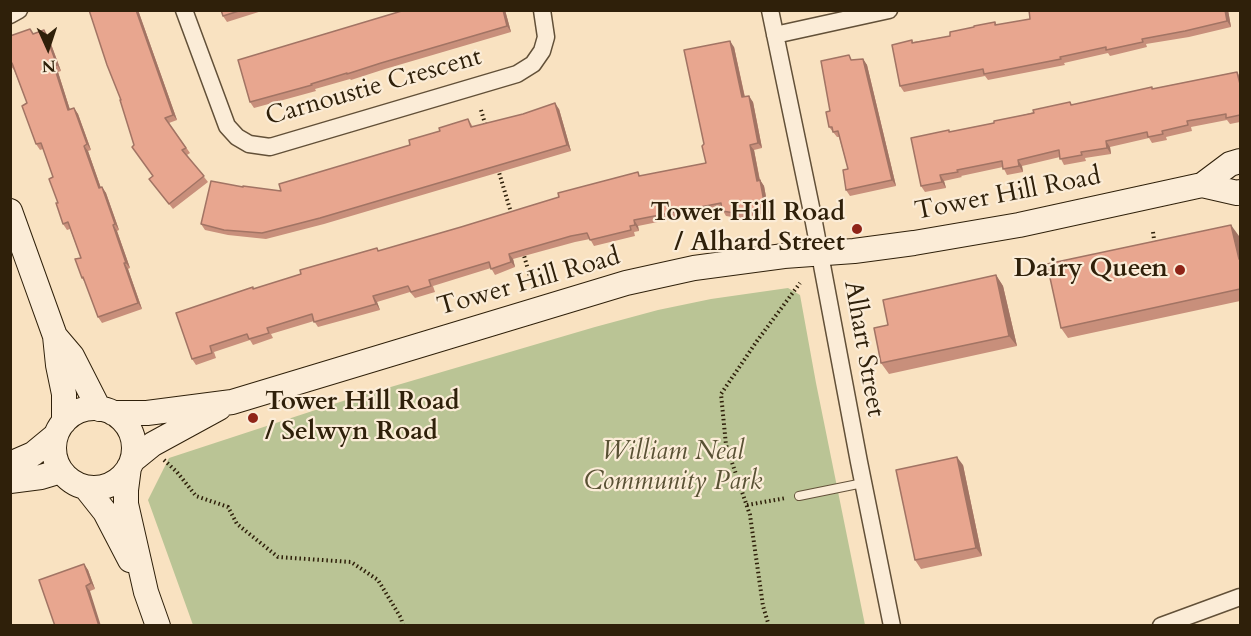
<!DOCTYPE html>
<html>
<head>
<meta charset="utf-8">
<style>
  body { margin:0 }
  #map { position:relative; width:1251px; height:636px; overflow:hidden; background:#f9e2c1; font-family:Cardo,serif }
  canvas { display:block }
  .frame { position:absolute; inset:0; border:12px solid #2f200a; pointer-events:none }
  .north { position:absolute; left:18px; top:18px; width:60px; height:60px; -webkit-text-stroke:4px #fbecd7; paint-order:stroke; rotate:177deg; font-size:16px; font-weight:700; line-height:24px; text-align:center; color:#2f200a }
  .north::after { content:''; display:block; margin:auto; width:21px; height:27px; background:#2f200a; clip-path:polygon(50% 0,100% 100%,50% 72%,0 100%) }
</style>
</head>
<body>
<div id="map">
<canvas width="1251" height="636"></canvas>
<div class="frame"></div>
<div class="north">N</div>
</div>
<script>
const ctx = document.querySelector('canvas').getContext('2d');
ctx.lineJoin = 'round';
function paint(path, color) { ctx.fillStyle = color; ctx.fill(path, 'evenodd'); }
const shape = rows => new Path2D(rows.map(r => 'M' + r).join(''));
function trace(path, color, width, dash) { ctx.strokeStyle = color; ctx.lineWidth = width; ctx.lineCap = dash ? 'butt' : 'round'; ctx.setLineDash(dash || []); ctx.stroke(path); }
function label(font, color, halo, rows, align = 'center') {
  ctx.font = font + ' Cardo,serif'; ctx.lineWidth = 4.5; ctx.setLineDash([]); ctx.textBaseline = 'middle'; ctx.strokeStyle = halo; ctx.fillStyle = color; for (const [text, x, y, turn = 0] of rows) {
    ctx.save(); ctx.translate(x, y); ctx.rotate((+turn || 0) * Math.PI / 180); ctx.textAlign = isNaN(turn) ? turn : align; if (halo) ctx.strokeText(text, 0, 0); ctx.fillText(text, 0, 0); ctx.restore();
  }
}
const green = shape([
  [788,288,800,295,816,383,865,625,193,625,148,500,169,458,343,401,595,327,658,310,711,299]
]);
const path = shape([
  [481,110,486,127],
  [498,169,512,216],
  [1153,232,1155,246],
  [523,252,531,280],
  [164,460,177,472,196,496,228,507,237,524,278,557,351,562,378,580,401,618,403,626],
  [747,505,786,498],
  [769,626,763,606,750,515,726,445,721,394,757,341,800,283]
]);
const lane = shape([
  [799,496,863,483]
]);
const street = shape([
  [184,10,227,126,237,137,249,144,270,147,517,74,533,64,542,51,546,37,542,10],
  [770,10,812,212,859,462,892,626],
  [10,15,19,10],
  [775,35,889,10],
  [1161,626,1240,597]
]);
const secondary = shape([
  [1202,185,1237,193,1240,192],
  [10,211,55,336,58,365,64,394,64,422],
  [55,336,72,356,99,409],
  '54 448a40 40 0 1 1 80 0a40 40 0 1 1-80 0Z',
  [113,413,147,413,232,402,626,283,694,268,784,256,854,251,914,243,1019,225,1202,185,1230,164,1240,161],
  [132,461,153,444,219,408],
  [10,464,33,454,56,435],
  [129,467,126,490,126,504,146,592,158,626],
  [10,481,41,477,61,471],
  [86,488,105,512,130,560]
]);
const wall = shape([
  [138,10,177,120,169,123,190,153,187,155,208,182,173,209,149,179,153,176,134,145],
  [221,10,265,10,227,22,223,16],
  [405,10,505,10,511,32,385,69,351,80,350,79,315,89,316,91,254,108,250,102],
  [1029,10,1228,10,1231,27,1189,37,1146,44,1147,47,1110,56,1108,53,1064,63,1065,65,988,80,985,76,904,92,900,86,912,40,913,42,950,36,995,22,997,25,1030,19],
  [44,30,48,36,61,71,58,72,70,110,74,108,78,114,91,150,88,151,101,188,102,187,106,193,119,230,117,231,130,268,128,269,142,309,102,323,98,317,86,284,82,278,81,258,70,229,67,230,63,224,58,203,53,177,43,149,40,150,36,144,27,103,14,70,10,65,10,36,34,34],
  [734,47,745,97,753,102,757,122,762,148,754,150,760,180,764,186,769,213,739,218,726,216,722,209,638,226,639,231,634,232,635,236,594,246,590,239,575,242,513,259,515,267,495,275,491,268,433,286,435,292,415,298,410,292,377,302,380,310,318,327,314,321,271,334,273,338,253,345,250,340,214,352,216,358,196,365,192,359,254,289,379,251,641,176,706,163,704,144],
  [863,59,867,65,896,186,850,196,846,190,848,169,839,137,837,137,829,127,830,111,853,60],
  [1237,72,1240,77,1240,122,1230,124,1227,120,1191,127,1192,131,1166,137,1167,140,1152,143,1149,138,1110,147,1111,154,1085,158,1086,161,1064,165,1060,157,1022,166,1023,172,1007,175,1003,167,961,176,962,177,944,181,946,188,925,192,921,186,950,132,994,123,1070,102,1072,105],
  [559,109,571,151,324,224,266,239,228,235,205,230,201,224,243,187,281,191,410,145,440,131,468,119,473,127],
  [1239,236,1240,244,1240,301,1068,338,1061,328],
  [996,275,1003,286,1017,346,889,374,881,363,888,325],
  [963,465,982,556,921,569,915,560],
  [84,564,88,570,95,589,90,591,55,626]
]);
const shadedWall = shape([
  [136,10,138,10,177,120,173,115],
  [503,10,505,10,511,32,507,26],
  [1225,10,1228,10,1231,27,1227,21],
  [44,30,48,36,61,71,57,65],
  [730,41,734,47,746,103,742,97],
  [863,59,867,65,896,186,892,180],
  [54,66,58,72,72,116,68,110],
  [749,96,753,102,762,148,758,143],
  [555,103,559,109,571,151,567,145],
  [74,108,78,114,91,150,87,144],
  [1106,141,1110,147,1111,154,1107,148],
  [750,145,754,150,761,187,757,181],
  [84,146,88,151,103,194,99,188],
  [1018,160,1022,166,1023,172,1019,166],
  [940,175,944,181,946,188,942,182],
  [760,180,764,186,769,213,765,207],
  [102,187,106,193,119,230,115,224],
  [634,220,638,226,639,231,635,225],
  [113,225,117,231,130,268,126,263],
  [1231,225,1239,236,1240,244,1240,262,1239,259],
  [509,254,513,259,515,267,511,262],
  [124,263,128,269,142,309,138,303],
  [996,275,1003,286,1017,346,1009,336],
  [373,296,377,302,380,310,376,304],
  [957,457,963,465,982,556,976,548],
  [84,564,88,570,95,589,91,583],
  [86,586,90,591,101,626,99,626]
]);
const building = shape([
  [89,10,136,10,173,115,165,118,186,148,182,150,204,176,169,204,149,179,153,176,132,147,134,145,120,100,121,100,107,65,89,10],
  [221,10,242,10,223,16,221,10],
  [405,10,503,10,507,26,381,63,347,74,347,73,311,84,312,85,250,102,238,60,405,10],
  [1029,10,1225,10,1227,21,1185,31,1142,39,1143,42,1106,50,1106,47,1060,57,1061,59,984,74,983,69,900,86,892,45,912,40,912,43,950,36,950,32,974,27,974,26,995,22,995,25,1030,19,1029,10],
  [30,29,33,34,44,30,57,65,54,66,68,110,74,108,87,144,84,146,99,188,102,187,115,224,113,225,126,263,124,263,138,303,98,317,83,277,82,278,75,259,81,258,68,222,63,224,56,203,58,203,49,179,53,177,41,143,36,144,22,106,27,103,12,63,10,64,10,36,30,29],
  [730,41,742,97,749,96,753,117,758,143,750,145,757,181,760,180,765,207,735,213,722,211,721,203,634,220,635,225,630,226,631,230,590,240,587,233,571,236,509,254,511,262,491,269,489,262,429,280,431,286,411,292,408,286,373,296,376,304,314,322,312,314,267,328,269,333,249,339,247,334,210,346,212,353,192,359,176,313,253,287,253,289,301,274,300,270,377,248,378,251,461,227,559,197,558,193,638,172,639,176,706,163,702,146,704,144,684,50,730,41],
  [849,55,851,60,863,59,892,180,846,190,843,170,848,169,838,131,833,132,832,127,829,127,826,112,830,111,821,61,849,55],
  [1237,72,1240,84,1240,115,1226,118,1226,114,1187,121,1188,125,1162,131,1163,134,1148,137,1147,132,1106,141,1107,148,1081,152,1082,155,1060,159,1059,150,1018,160,1019,166,1003,169,1002,161,957,170,958,172,940,175,942,182,921,186,911,138,949,130,949,132,994,123,994,121,1034,113,1033,110,1070,102,1071,105,1152,87,1152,89,1237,72],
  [555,103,567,145,320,218,262,233,224,230,201,224,211,181,243,187,243,186,281,191,279,184,410,145,409,140,440,131,439,128,468,119,471,127,523,114,555,103],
  [1231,225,1239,259,1240,259,1240,289,1061,328,1047,264,1231,225],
  [996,275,1009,336,881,363,874,328,888,325,883,300,996,275],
  [957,457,976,548,915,560,896,470,957,457],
  [84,564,91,583,86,586,99,626,55,626,39,580,84,564]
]);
const markers = [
  [857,229,6,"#8f2418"],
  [1180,270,6,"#8f2418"],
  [253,418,6,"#8f2418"]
];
const streetNames = [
  ["Carnoustie Crescent",374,88,-16],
  ["Tower Hill Road",1008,195,-11],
  ["Tower Hill Road",529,283,-16],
  ["Alhart Street",863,349,80]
];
const poiNames = [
  ["Tower Hill Road",845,214],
  ["/ Alhard Street",845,244],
  ["Dairy Queen",1168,270],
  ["Tower Hill Road",265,403,"left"],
  ["/ Selwyn Road",265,433,"left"]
];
const parkNames = [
  ["William Neal",673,453],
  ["Community Park",673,483]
];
paint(green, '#bac495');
trace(lane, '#625038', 10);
trace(street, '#625038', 19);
trace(secondary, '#2f200a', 26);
trace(path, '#2f200a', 4, [1.5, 3]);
trace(lane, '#fbecd7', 8);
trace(street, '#fbecd7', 16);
trace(secondary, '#fbecd7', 24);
paint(wall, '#c88f7b');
paint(shadedWall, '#a27464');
paint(building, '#e8a68f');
trace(building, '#a27464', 1.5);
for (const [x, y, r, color] of markers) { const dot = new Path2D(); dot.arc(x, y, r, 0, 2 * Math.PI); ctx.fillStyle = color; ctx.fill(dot); trace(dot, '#fbecd7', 2); }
label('26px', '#2f200a', '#fbecd7', streetNames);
label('bold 26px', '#2f200a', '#fbecd7', poiNames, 'right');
label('italic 26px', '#595134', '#fbecd7', parkNames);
</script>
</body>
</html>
